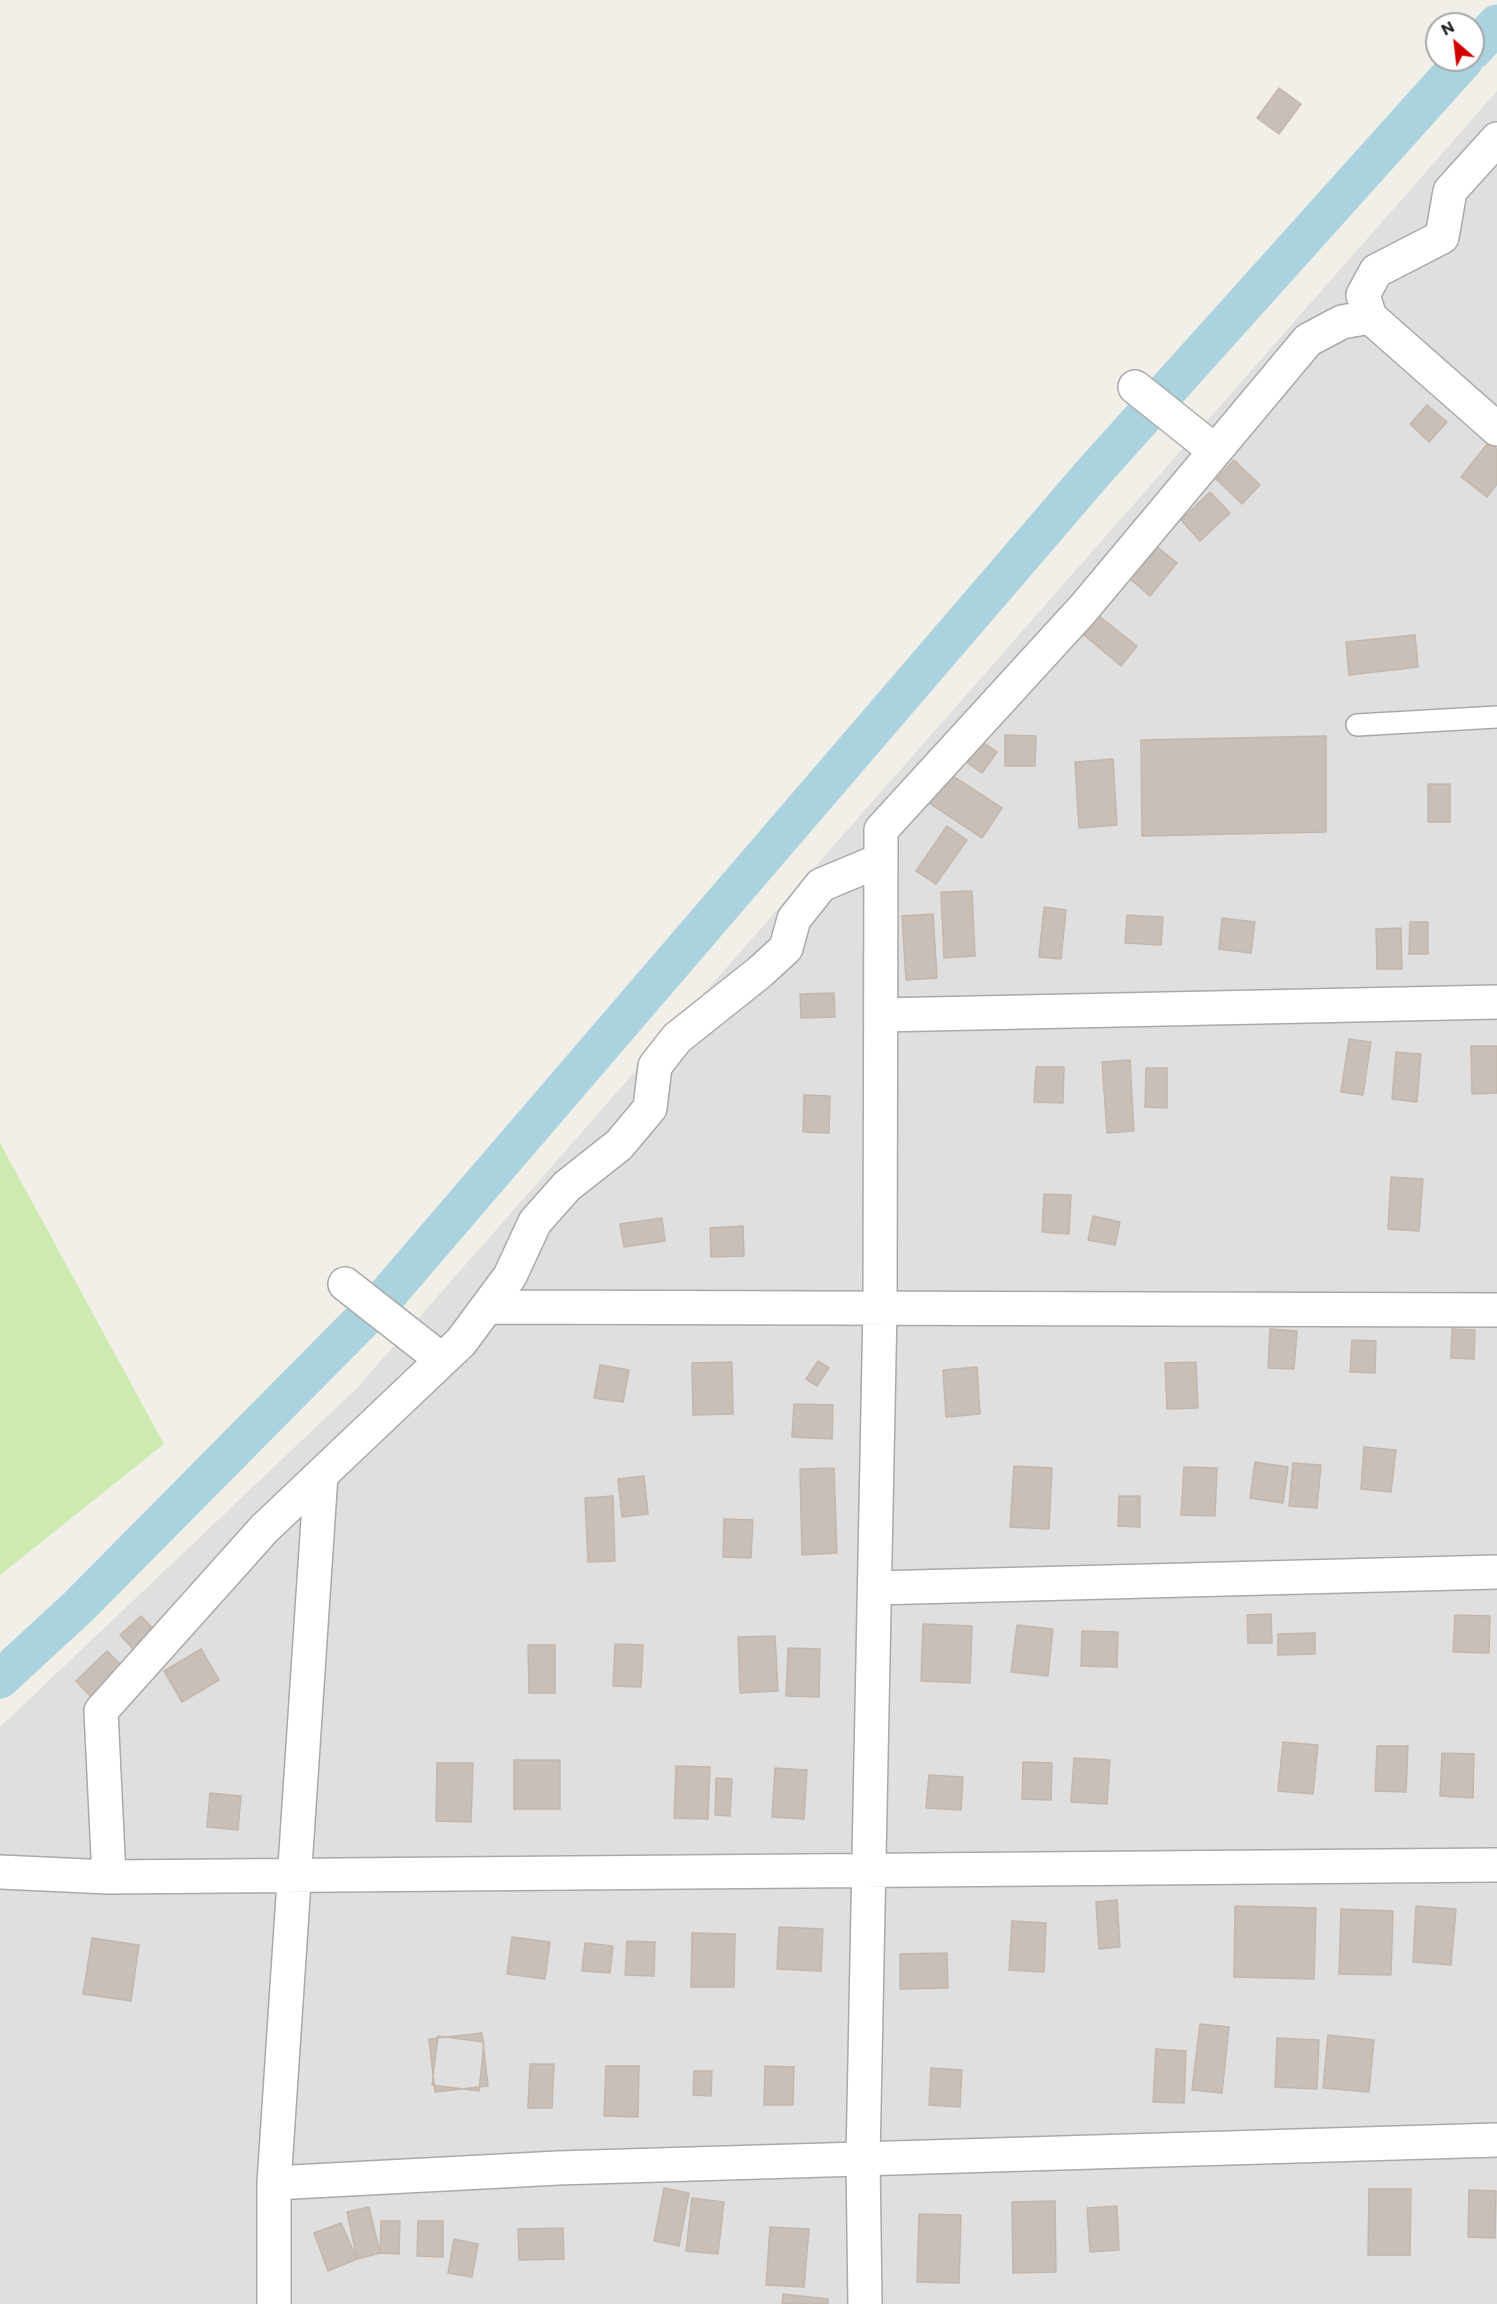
<!DOCTYPE html>
<html>
<head>
<meta charset="utf-8">
<style>
  body { margin:0 }
  #map { position:relative; width:1497px; height:2304px; overflow:hidden; background:#f2efe9; font-family:Commissioner,sans-serif }
  canvas { display:block }
  .north { position:absolute; left:1425px; top:12px; width:60px; height:60px; box-sizing:border-box; background:#fff; border:2px solid #a7a7a7; border-radius:50%; rotate:332deg; font-size:16px; font-weight:700; line-height:24px; text-align:center; color:#222 }
  .north::after { content:''; display:block; margin:auto; width:21px; height:27px; background:#d40000; clip-path:polygon(50% 0,100% 100%,50% 72%,0 100%) }
</style>
</head>
<body>
<div id="map">
<canvas width="1497" height="2304"></canvas>
<div class="north">N</div>
</div>
<script>
const ctx = document.querySelector('canvas').getContext('2d');
ctx.lineJoin = 'round';
function paint(path, color) { ctx.fillStyle = color; ctx.fill(path, 'evenodd'); }
const shape = rows => new Path2D(rows.map(r => 'M' + r).join(''));
function trace(path, color, width, dash) { ctx.strokeStyle = color; ctx.lineWidth = width; ctx.lineCap = dash ? 'butt' : 'round'; ctx.setLineDash(dash || []); ctx.stroke(path); }
const residential = shape([
  [1497,91,1497,2304,0,2304,0,1727,357,1388]
]);
const grass = shape([
  [0,1143,164,1444,0,1575]
]);
const canal = shape([
  [1473,50,1497,24],
  [0,1679,79,1606,388,1294,1092,474,1464,60]
]);
const building = shape([
  [1279,88,1301,104,1279,134,1257,118,1279,88],
  [1427,405,1447,422,1429,442,1410,424,1427,405],
  [1489,442,1497,449,1497,484,1487,497,1461,477,1489,442],
  [1234,460,1260,485,1242,504,1216,479,1234,460],
  [1210,492,1230,513,1200,541,1181,520,1210,492],
  [1155,545,1177,563,1150,596,1129,578,1155,545],
  [1099,616,1137,646,1121,666,1084,635,1099,616],
  [1415,635,1418,667,1349,675,1346,642,1415,635],
  [1005,735,1036,736,1035,766,1005,766,1005,735],
  [1326,736,1326,832,1142,836,1141,740,1326,736],
  [981,741,997,752,982,773,966,762,981,741],
  [1113,759,1117,825,1079,828,1075,762,1113,759],
  [948,773,1002,808,982,838,929,803,948,773],
  [1428,784,1450,784,1450,822,1428,822,1428,784],
  [947,826,967,840,936,884,916,871,947,826],
  [972,891,975,956,944,958,941,892,972,891],
  [1044,907,1066,910,1061,959,1039,957,1044,907],
  [933,914,937,978,906,980,902,916,933,914],
  [1127,915,1163,917,1161,945,1125,943,1127,915],
  [1222,918,1255,922,1251,953,1219,949,1222,918],
  [1410,922,1428,922,1428,954,1409,954,1410,922],
  [1401,928,1402,969,1377,969,1376,929,1401,928],
  [834,993,835,1017,801,1018,800,994,834,993],
  [1349,1039,1371,1042,1363,1095,1341,1092,1349,1039],
  [1471,1046,1497,1046,1497,1093,1472,1094,1471,1046],
  [1396,1052,1421,1054,1417,1102,1392,1099,1396,1052],
  [1130,1060,1134,1131,1107,1133,1102,1062,1130,1060],
  [1036,1067,1064,1067,1063,1103,1034,1102,1036,1067],
  [1146,1068,1167,1068,1167,1108,1145,1107,1146,1068],
  [804,1095,830,1096,829,1133,803,1132,804,1095],
  [1391,1177,1423,1179,1419,1231,1388,1229,1391,1177],
  [1044,1194,1071,1195,1069,1234,1042,1232,1044,1194],
  [1093,1216,1120,1222,1115,1245,1088,1240,1093,1216],
  [662,1218,665,1241,624,1247,620,1224,662,1218],
  [743,1226,744,1256,711,1257,710,1228,743,1226],
  [1270,1329,1297,1331,1294,1369,1268,1368,1270,1329],
  [1452,1329,1475,1330,1474,1359,1451,1358,1452,1329],
  [1352,1340,1376,1341,1375,1373,1350,1372,1352,1340],
  [818,1361,829,1368,817,1386,806,1379,818,1361],
  [732,1362,733,1414,693,1415,692,1363,732,1362],
  [1196,1362,1198,1408,1167,1409,1165,1363,1196,1362],
  [600,1365,629,1370,623,1402,594,1398,600,1365],
  [977,1367,980,1414,946,1417,943,1370,977,1367],
  [794,1404,833,1405,832,1439,792,1437,794,1404],
  [1364,1447,1396,1450,1391,1492,1361,1489,1364,1447],
  [1255,1462,1288,1467,1283,1503,1250,1498,1255,1462],
  [1293,1463,1321,1465,1317,1508,1289,1506,1293,1463],
  [1014,1466,1052,1468,1049,1529,1010,1527,1014,1466],
  [1184,1467,1217,1468,1215,1516,1181,1515,1184,1467],
  [834,1468,837,1553,802,1555,800,1469,834,1468],
  [644,1476,648,1514,622,1517,618,1479,644,1476],
  [613,1496,615,1561,588,1562,585,1498,613,1496],
  [1119,1496,1140,1496,1140,1527,1118,1526,1119,1496],
  [724,1519,753,1520,751,1558,723,1557,724,1519],
  [1271,1614,1272,1643,1248,1643,1247,1615,1271,1614],
  [1455,1615,1490,1616,1489,1653,1453,1652,1455,1615],
  [141,1616,158,1634,137,1653,120,1635,141,1616],
  [923,1624,972,1626,970,1683,921,1681,923,1624],
  [1017,1625,1053,1629,1048,1676,1011,1672,1017,1625],
  [1082,1631,1118,1632,1117,1667,1081,1666,1082,1631],
  [1315,1633,1315,1654,1278,1655,1278,1634,1315,1633],
  [775,1636,778,1691,740,1693,738,1637,775,1636],
  [615,1644,643,1645,641,1687,613,1686,615,1644],
  [528,1645,555,1645,555,1693,529,1693,528,1645],
  [788,1648,820,1649,819,1697,786,1696,788,1648],
  [201,1649,219,1680,182,1702,164,1671,201,1649],
  [107,1651,126,1670,94,1700,76,1681,107,1651],
  [1283,1742,1318,1745,1313,1794,1278,1791,1283,1742],
  [1377,1746,1408,1746,1406,1792,1375,1791,1377,1746],
  [1442,1753,1474,1754,1473,1798,1440,1796,1442,1753],
  [1074,1758,1110,1760,1107,1804,1071,1802,1074,1758],
  [514,1760,560,1760,560,1809,514,1809,514,1760],
  [1023,1762,1052,1763,1051,1800,1022,1799,1023,1762],
  [437,1763,473,1763,471,1822,436,1821,437,1763],
  [676,1766,710,1767,708,1819,674,1818,676,1766],
  [775,1768,807,1770,804,1819,772,1817,775,1768],
  [929,1775,963,1777,961,1810,926,1808,929,1775],
  [716,1778,732,1779,730,1816,715,1815,716,1778],
  [210,1793,241,1796,238,1830,207,1827,210,1793],
  [1117,1900,1120,1947,1099,1949,1096,1902,1117,1900],
  [1235,1906,1316,1908,1314,1979,1234,1977,1235,1906],
  [1416,1906,1456,1909,1451,1965,1413,1962,1416,1906],
  [1341,1909,1393,1911,1391,1975,1339,1974,1341,1909],
  [1012,1921,1046,1923,1044,1972,1009,1970,1012,1921],
  [779,1927,823,1929,821,1971,777,1969,779,1927],
  [692,1933,735,1934,734,1987,691,1987,692,1933],
  [512,1937,550,1942,545,1979,507,1974,512,1937],
  [92,1938,139,1945,131,2001,83,1994,92,1938],
  [627,1941,655,1942,654,1976,625,1975,627,1941],
  [585,1943,613,1946,610,1973,582,1971,585,1943],
  [947,1953,948,1988,900,1989,900,1954,947,1953],
  [1200,2024,1229,2027,1222,2093,1192,2090,1200,2024],
  [482,2033,488,2086,435,2092,429,2039,482,2033],
  [1328,2035,1374,2040,1369,2092,1323,2088,1328,2035],
  [438,2036,484,2042,479,2091,432,2085,438,2036],
  [1277,2038,1319,2040,1317,2089,1275,2087,1277,2038],
  [1156,2049,1186,2051,1184,2103,1153,2102,1156,2049],
  [530,2064,554,2064,552,2108,528,2108,530,2064],
  [606,2066,639,2066,638,2117,604,2116,606,2066],
  [765,2066,794,2067,793,2105,764,2105,765,2066],
  [931,2068,962,2070,960,2107,929,2105,931,2068],
  [694,2071,712,2071,711,2096,693,2095,694,2071],
  [664,2188,689,2193,679,2246,654,2241,664,2188],
  [1369,2189,1411,2189,1410,2255,1368,2255,1369,2189],
  [1469,2190,1496,2191,1495,2238,1468,2237,1469,2190],
  [692,2198,724,2202,718,2254,686,2251,692,2198],
  [1055,2201,1056,2272,1013,2273,1012,2202,1055,2201],
  [1117,2206,1119,2250,1090,2252,1087,2208,1117,2206],
  [369,2207,380,2253,357,2259,347,2212,369,2207],
  [919,2214,961,2215,959,2283,917,2282,919,2214],
  [381,2221,400,2221,399,2254,380,2253,381,2221],
  [418,2221,443,2221,443,2257,417,2256,418,2221],
  [341,2223,357,2259,328,2271,314,2233,341,2223],
  [770,2227,809,2229,804,2287,766,2285,770,2227],
  [563,2228,564,2259,519,2260,518,2229,563,2228],
  [454,2239,478,2244,472,2277,448,2273,454,2239],
  [783,2294,828,2299,828,2304,782,2304,783,2294]
]);
const service = shape([
  [1357,725,1497,717]
]);
const minor = shape([
  [1497,139,1450,191,1442,237,1376,271,1363,295,1370,317,1497,429],
  [1135,387,1215,451],
  [881,1015,1497,1002],
  [345,1284,442,1360],
  [487,1307,1497,1310],
  [875,1588,1497,1572],
  [0,1872,109,1877,1497,1865],
  [109,1877,101,1711,264,1529,461,1342,510,1276,535,1222,567,1186,619,1145,650,1108,655,1066,677,1038,760,972,786,948,794,919,821,885,881,860],
  [274,2183,321,1475],
  [274,2304,274,2183,558,2168,1497,2140],
  [865,2304,863,2159,880,1308,881,830,1083,609,1308,340,1342,322,1370,317]
]);
paint(residential, '#e0dfdf');
paint(grass, '#cdebb0');
trace(canal, '#aad3df', 39);
paint(building, '#c7bfb8');
trace(building, '#c4b6ab', 1.5);
trace(service, '#a9a9a9', 24);
trace(minor, '#a9a9a9', 36);
trace(service, '#fff', 21);
trace(minor, '#fff', 33);
</script>
</body>
</html>
